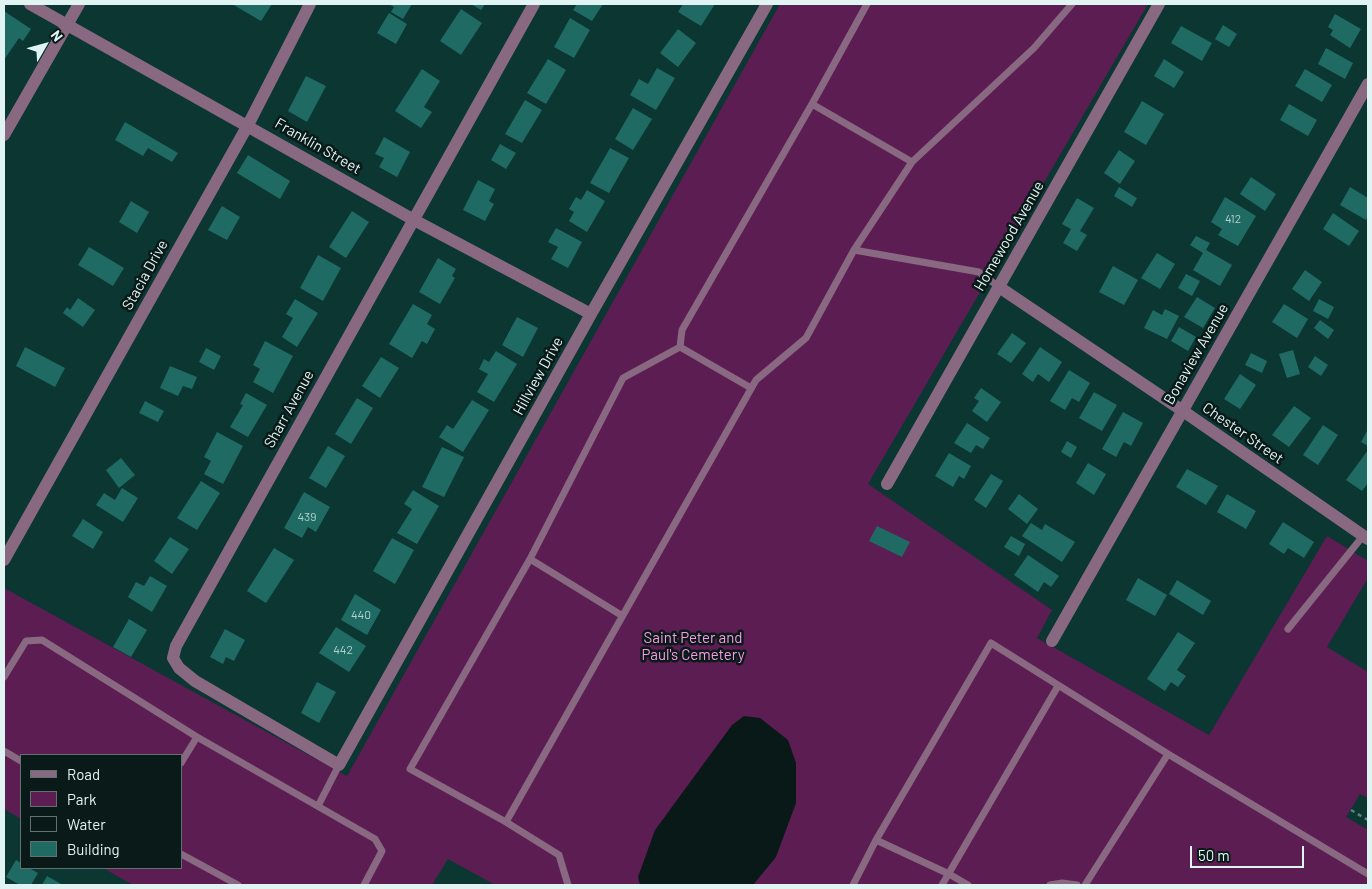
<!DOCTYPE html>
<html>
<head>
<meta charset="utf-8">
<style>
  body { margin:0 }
  #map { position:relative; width:1372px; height:889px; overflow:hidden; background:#0b3632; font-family:Barlow,sans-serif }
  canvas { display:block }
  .frame { position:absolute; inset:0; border:5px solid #e0f5f3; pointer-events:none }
  .legend { position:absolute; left:20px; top:754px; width:162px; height:115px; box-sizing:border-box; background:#091a18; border:1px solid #5f7270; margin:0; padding:6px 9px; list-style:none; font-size:15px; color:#e0f5f3 }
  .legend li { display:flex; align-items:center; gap:10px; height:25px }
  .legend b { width:25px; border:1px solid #5f7270 }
  .north { position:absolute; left:20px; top:20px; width:50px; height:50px; -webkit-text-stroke:4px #091a18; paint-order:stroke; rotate:52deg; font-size:14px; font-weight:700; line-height:20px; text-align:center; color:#e0f5f3 }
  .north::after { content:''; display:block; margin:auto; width:18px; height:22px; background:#e0f5f3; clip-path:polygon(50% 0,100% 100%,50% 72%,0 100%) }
  .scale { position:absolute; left:1190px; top:846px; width:114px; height:22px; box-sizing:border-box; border:2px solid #e0f5f3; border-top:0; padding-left:6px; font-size:15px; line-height:18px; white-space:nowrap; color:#e0f5f3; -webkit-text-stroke:4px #091a18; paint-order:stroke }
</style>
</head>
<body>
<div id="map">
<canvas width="1372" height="889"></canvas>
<div class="frame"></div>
<ul class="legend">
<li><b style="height:6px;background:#886981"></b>Road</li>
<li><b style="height:14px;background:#5c1d53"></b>Park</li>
<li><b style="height:14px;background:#081918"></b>Water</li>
<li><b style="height:14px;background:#206a64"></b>Building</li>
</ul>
<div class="north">N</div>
<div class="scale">50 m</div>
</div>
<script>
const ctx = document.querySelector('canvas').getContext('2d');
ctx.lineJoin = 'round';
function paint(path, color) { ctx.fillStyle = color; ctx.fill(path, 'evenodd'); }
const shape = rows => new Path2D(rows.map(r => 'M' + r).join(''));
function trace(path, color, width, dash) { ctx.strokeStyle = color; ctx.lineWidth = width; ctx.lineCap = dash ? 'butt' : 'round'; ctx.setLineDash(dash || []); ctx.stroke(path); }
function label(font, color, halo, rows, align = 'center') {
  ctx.font = font + ' Barlow,sans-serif'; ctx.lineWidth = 5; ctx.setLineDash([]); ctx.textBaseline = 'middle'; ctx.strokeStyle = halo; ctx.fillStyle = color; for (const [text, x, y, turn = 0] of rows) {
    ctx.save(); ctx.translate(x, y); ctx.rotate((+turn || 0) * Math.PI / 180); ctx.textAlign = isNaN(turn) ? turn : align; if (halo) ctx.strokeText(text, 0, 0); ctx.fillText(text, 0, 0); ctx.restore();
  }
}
const green = shape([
  [780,4,1148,4,868,484,1052,610,1037,638,1209,735,1327,536,1368,561,1368,578,1327,647,1368,672,1368,798,1360,794,1346,817,1368,830,1368,885,495,885,448,859,432,885,133,885,103,868,181,868,181,755,21,755,21,819,4,809,4,588,347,776]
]);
const water = shape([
  [744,716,760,718,788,740,796,763,796,803,776,857,753,885,640,885,638,877,655,830,732,725]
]);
const building = shape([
  [232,4,272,4,261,21],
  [389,4,412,4,403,19,391,12,394,7],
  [471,4,485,4,481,10],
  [577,4,603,4,592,21,573,10],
  [683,4,715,4,701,26,678,12],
  [461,9,482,23,461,55,440,41],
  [4,11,31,29,23,41,19,38,4,60],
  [389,13,407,24,396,44,377,33],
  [1335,14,1361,29,1350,48,1330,35,1333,30,1328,27],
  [570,18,590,30,574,58,554,47],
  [1223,25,1237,34,1229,47,1215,39],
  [1181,26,1212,43,1202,61,1171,43],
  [678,29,696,43,678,67,660,53],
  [1326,48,1353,63,1345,79,1318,64],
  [548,59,566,70,546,104,527,93],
  [1164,59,1184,72,1174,88,1154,76],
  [657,68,675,78,656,110,630,95,639,79,648,84],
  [422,69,440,81,424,107,432,112,421,128,395,111],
  [1305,69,1332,85,1322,102,1295,86],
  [306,76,326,86,307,122,288,111],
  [525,100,542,110,522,143,505,134],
  [1142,101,1164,114,1146,145,1124,132],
  [1289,104,1317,120,1308,136,1280,120],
  [633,108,652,119,633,150,615,139],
  [125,122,178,153,172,162,148,148,143,156,115,140],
  [384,137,410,152,397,177,379,167,384,158,375,154],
  [500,144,516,153,506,169,491,160],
  [610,148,629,158,609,193,590,183],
  [1119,150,1135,161,1120,184,1104,173],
  [248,155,290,181,280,199,237,173],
  [1251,177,1276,194,1265,211,1240,194],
  [478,180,495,189,489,201,494,204,485,221,463,210],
  [1119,187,1137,198,1132,207,1114,196],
  [1350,187,1368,198,1368,216,1366,220,1340,205],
  [587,190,605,201,587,232,569,221,574,212,569,209,576,197,581,200],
  [1225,197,1256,216,1238,246,1218,235,1222,229,1211,222],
  [1077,198,1094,208,1080,231,1087,235,1077,251,1063,243,1071,229,1062,224],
  [131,201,149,212,137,233,119,222],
  [222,206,240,217,227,240,208,230],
  [352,211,369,222,346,258,329,247],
  [1333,213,1359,231,1349,246,1323,229],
  [556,228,582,242,568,268,551,259,558,247,548,242],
  [1196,236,1210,243,1206,250,1232,265,1220,286,1193,270,1203,253,1190,245],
  [89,247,124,268,113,286,78,265],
  [1157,253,1175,264,1160,289,1141,278],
  [318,255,341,268,323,301,300,288],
  [438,258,456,269,452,276,455,278,440,304,419,292],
  [1113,266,1138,280,1124,305,1099,292],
  [1305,270,1322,282,1309,301,1292,289],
  [1186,274,1200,281,1192,296,1178,288],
  [1197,297,1215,308,1203,328,1184,317],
  [78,298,95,310,83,327,63,313,67,307,70,310],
  [295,299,318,313,297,347,282,337,293,318,286,314],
  [1319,299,1334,307,1328,319,1313,311],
  [413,304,432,315,427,324,435,329,427,344,422,341,412,358,389,344],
  [1284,304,1308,319,1297,338,1272,322],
  [1165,309,1179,316,1167,339,1144,328,1153,310,1162,315],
  [517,317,538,328,523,357,502,345],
  [1320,320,1334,330,1328,339,1314,328],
  [1179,327,1196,337,1188,351,1171,341],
  [1012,333,1026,343,1011,363,997,354],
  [265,341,293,356,273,393,253,382,260,369,253,365],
  [25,347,65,368,55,387,16,366],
  [1040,347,1062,362,1049,382,1038,374,1033,382,1022,374],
  [206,348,221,356,214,370,199,362],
  [1293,350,1300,374,1287,378,1279,354],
  [496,351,517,364,494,402,477,392,488,374,479,369,484,359,489,362],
  [1251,353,1267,361,1262,373,1245,365],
  [1315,356,1328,365,1321,376,1308,367],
  [381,357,399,368,380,398,362,386],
  [170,366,197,377,192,389,183,386,178,396,160,388],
  [1069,370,1090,383,1079,402,1072,398,1065,410,1050,401],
  [1240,374,1256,385,1240,409,1224,399],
  [981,388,1001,402,987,422,972,411,979,401,974,398],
  [1094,392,1117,405,1102,431,1079,418],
  [246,393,267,405,248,437,230,427,243,405,240,404],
  [357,398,373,408,351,444,335,434],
  [472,400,489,410,463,452,439,437,447,425,453,429],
  [145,401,164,411,158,422,139,413],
  [1294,406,1311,418,1289,447,1272,435],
  [1123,412,1143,423,1131,446,1124,442,1116,457,1102,449],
  [967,423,990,438,983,449,976,445,971,453,954,443],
  [1323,425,1338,435,1318,465,1303,455],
  [1367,431,1368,431,1368,446,1361,442],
  [217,432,243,446,223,484,204,474,211,461,204,457],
  [1067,441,1077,447,1071,458,1061,452],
  [328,446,345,456,326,488,309,478],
  [442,447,464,457,444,497,422,487],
  [1368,450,1368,483,1362,491,1346,480],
  [949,453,971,466,964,479,959,476,953,487,935,476],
  [121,458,135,475,119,488,106,470],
  [1088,463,1106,474,1094,495,1076,483],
  [1187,469,1218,486,1206,505,1176,487],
  [991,474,1003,481,986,508,974,500],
  [201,481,220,493,197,530,177,518],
  [122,488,138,498,123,522,96,505,104,493,115,500],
  [413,490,439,506,417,544,397,533,412,509,404,504],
  [304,492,330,507,316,532,308,527,302,538,284,528],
  [1019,494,1038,509,1027,524,1008,509],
  [1227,494,1256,511,1246,529,1217,512],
  [83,519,103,532,93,549,72,536],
  [1283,522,1314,542,1304,558,1288,548,1284,554,1269,544],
  [1031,523,1042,530,1045,524,1075,542,1062,562,1022,536],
  [877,526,910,542,902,557,869,541],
  [1011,536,1025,544,1019,556,1004,547],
  [170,537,189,549,172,574,154,561],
  [392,538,414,550,395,584,373,571],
  [274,548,294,560,266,603,247,591],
  [1028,555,1059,576,1051,587,1044,582,1038,592,1014,575],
  [150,576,167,586,152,612,128,597,136,582,144,586],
  [1138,578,1167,595,1155,616,1126,600],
  [1177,580,1211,601,1203,615,1169,594],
  [355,594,381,610,367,635,341,620],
  [129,619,147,630,131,657,113,647],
  [336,627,366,646,349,672,319,653],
  [225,629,245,640,234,661,226,657,223,664,210,657],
  [1178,632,1195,643,1177,670,1186,676,1178,687,1171,682,1165,691,1147,679],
  [317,682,336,692,319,723,301,713],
  [16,860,21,863,21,868,29,868,38,873,31,885,20,885,6,877],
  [47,876,63,885,42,885]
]);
const path = shape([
  [1351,810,1368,820]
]);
const lane = shape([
  [867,4,812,104,682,330,680,347,623,378,530,559,410,769,506,822,756,380,806,338,854,250,912,162,1034,48,1072,4],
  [812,104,912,162],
  [854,250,979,272,999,287],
  [680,347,751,388],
  [530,559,621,615],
  [1288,629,1363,536],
  [4,677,26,641,42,640,197,737,375,839,382,851,364,885],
  [4,751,21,761],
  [181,763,197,737],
  [318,806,339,765],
  [506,822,559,855,568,885],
  [876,840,949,874,968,885],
  [181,854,238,885],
  [853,885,876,840,991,643,1168,754,1368,874],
  [942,885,1058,686],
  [1050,885,1062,883,1077,885],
  [1085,885,1168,754]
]);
const street = shape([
  [30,4,414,220,591,314],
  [534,4,176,646,173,658,179,668,195,681,339,765,591,314,767,4],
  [4,135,79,4],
  [999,287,1183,411,1368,539],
  [887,484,1159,4],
  [4,560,248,125,310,4],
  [1052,641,1368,84]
]);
const numberNames = [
  ["412",1233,219],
  ["439",307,517],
  ["440",361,615],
  ["442",343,650]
];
const streetNames = [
  ["Franklin Street",318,146,30],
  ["Homewood Avenue",1009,236,-60],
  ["Stacia Drive",145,275,-61],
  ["Bonaview Avenue",1196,354,-60],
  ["Hillview Drive",538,376,-61],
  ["Sharr Avenue",289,409,-61],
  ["Chester Street",1243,433,35]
];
const parkNames = [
  ["Saint Peter and",693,638],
  ["Paul's Cemetery",693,655]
];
paint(green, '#5c1d53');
paint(water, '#081918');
paint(building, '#206a64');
trace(path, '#5f827e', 2.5, [4, 4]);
trace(lane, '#886981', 7);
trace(street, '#886981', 12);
label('12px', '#b0d2cf', null, numberNames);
label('15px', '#e0f5f3', '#091a18', streetNames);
label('15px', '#fb9be8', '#091a18', parkNames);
</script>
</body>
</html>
